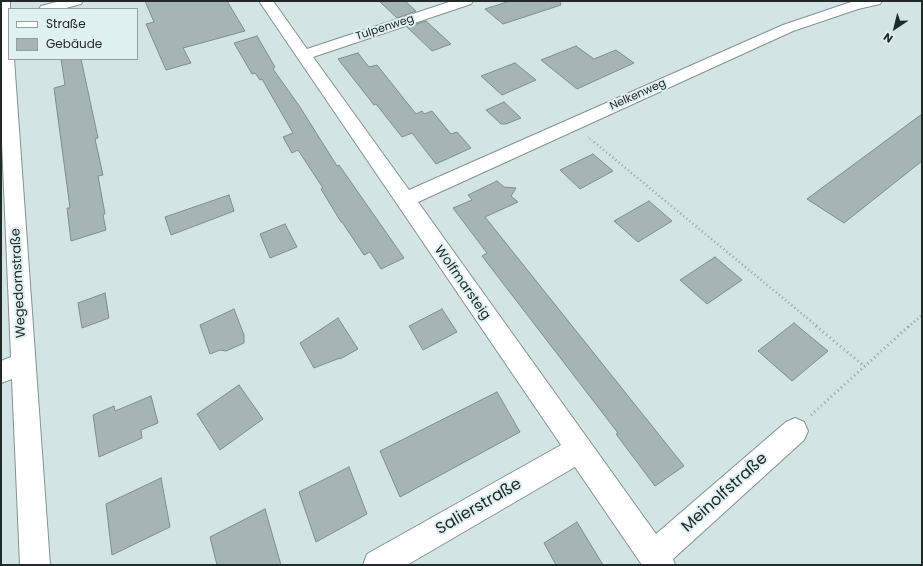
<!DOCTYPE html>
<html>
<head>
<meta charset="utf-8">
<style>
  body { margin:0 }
  #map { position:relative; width:923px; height:566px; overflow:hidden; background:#d2e4e4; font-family:Poppins,sans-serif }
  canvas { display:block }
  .frame { position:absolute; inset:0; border:2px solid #222929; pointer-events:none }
  .legend { position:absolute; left:8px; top:8px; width:130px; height:52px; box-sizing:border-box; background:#dff1f1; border:1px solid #93a1a1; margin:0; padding:5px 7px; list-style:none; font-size:12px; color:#222929 }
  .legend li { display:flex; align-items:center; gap:8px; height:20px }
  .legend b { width:20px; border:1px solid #93a1a1 }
  .north { position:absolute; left:875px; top:8px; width:40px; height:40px; -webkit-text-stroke:3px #dff1f1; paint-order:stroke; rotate:215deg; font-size:11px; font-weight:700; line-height:16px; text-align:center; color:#222929 }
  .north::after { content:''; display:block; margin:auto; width:14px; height:18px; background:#222929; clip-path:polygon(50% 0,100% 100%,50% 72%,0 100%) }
</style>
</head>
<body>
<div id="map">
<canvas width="923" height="566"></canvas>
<div class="frame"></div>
<ul class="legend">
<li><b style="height:5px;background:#fff"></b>Straße</li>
<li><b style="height:11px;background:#a5b5b5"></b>Gebäude</li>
</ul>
<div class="north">N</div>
</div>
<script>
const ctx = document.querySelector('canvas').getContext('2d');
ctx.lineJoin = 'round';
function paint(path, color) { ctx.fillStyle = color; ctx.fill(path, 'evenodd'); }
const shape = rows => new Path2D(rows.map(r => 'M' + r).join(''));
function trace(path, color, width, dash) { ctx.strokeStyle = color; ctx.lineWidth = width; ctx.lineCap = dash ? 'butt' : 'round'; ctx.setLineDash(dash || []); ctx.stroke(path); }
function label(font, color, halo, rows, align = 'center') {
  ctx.font = font + ' Poppins,sans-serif'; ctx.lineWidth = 4; ctx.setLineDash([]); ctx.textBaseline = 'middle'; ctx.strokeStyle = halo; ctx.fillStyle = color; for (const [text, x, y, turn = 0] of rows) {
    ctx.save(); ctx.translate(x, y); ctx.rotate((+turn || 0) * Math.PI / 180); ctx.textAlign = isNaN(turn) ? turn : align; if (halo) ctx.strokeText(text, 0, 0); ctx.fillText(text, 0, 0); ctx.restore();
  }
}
const building = shape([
  [145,1,227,1,245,31,183,48,191,63,166,70,146,24,154,22,145,1],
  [379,1,405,1,416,11,397,18,379,1],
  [510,1,560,1,561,5,503,24,485,9,510,1],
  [426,21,451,44,432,51,407,27,426,21],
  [257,36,275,67,273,69,300,107,337,166,339,165,404,258,381,269,370,252,364,255,342,222,341,222,321,189,323,188,298,150,292,153,283,137,293,133,262,79,260,80,255,73,252,74,234,43,257,36],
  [576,46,594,59,616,50,634,63,577,89,541,60,576,46],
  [358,53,369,67,377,65,416,114,422,111,424,114,432,111,451,134,457,132,471,148,436,164,412,133,402,137,376,104,374,105,338,59,358,53],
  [61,59,81,59,98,138,95,139,103,175,98,176,105,214,103,215,106,230,71,241,67,208,70,208,54,88,65,85,61,59],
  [515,63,536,80,502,95,481,76,515,63],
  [504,102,521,118,506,124,501,124,486,110,504,102],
  [922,114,922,161,844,223,807,199,922,114],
  [593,154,613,171,580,189,560,170,593,154],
  [497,181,504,187,516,188,511,196,518,202,485,217,684,466,655,486,616,434,618,433,482,256,487,253,453,208,472,200,468,195,497,181],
  [229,195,234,211,171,235,165,217,229,195],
  [649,201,672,221,638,242,614,221,649,201],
  [285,224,297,247,270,258,260,234,285,224],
  [715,257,742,280,707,304,680,280,715,257],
  [105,293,109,318,82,328,78,303,105,293],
  [234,309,244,335,244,343,226,351,220,350,210,354,200,325,234,309],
  [442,309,457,332,423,350,409,326,442,309],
  [338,318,358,349,340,359,340,358,314,368,300,343,338,318],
  [794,323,828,351,792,381,758,351,794,323],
  [239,385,263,419,220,450,197,414,239,385],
  [497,392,520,432,400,497,380,451,497,392],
  [151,396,158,423,141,430,142,438,99,457,93,415,114,406,115,411,151,396],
  [349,467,367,514,316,542,299,492,349,467],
  [161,478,170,527,112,555,106,504,161,478],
  [265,509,281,565,217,565,210,537,265,509],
  [577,522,603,565,556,565,544,543,577,522]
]);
const pathFar2 = shape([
  [588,137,595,143]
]);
const pathFar1 = shape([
  [594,142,818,327],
  [908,327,922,315]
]);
const path = shape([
  [816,326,864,366],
  [811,415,909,326]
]);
const minor = shape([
  [1,1,10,1,9,59,14,59,50,565,20,565,12,379,1,383,1,361,11,357,1,118,1,1],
  [60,1,83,1,81,4,62,9,39,9,41,6,60,1],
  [259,1,273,1,307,49,452,1,473,1,471,4,313,57,409,190,783,25,854,1,882,1,880,4,858,9,793,31,418,202,656,534,786,422,795,418,804,422,808,431,804,440,673,559,675,565,642,565,575,467,407,565,363,565,367,554,561,445,259,1]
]);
const farStreetnames = [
  ["Tulpenweg",385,28,-18],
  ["Nelkenweg",638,95,-24]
];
const streetNames = [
  ["Wegedornstraße",19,283,-93],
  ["Wolfmarsteig",462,283,55]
];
const nearStreetnames = [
  ["Meinolfstraße",725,493,-42],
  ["Salierstraße",479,507,-30]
];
paint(building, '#a5b5b5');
trace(building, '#7e8e8e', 1);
trace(minor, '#829392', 2);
trace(pathFar2, '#929f9f', 2, [0.5, 2]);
trace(pathFar1, '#929f9f', 2.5, [1, 3]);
trace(path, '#929f9f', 3, [1, 3.5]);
paint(minor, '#fff');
label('11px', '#222929', '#dff1f1', farStreetnames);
label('13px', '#222929', '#dff1f1', streetNames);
label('16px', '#222929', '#dff1f1', nearStreetnames);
</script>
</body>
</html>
